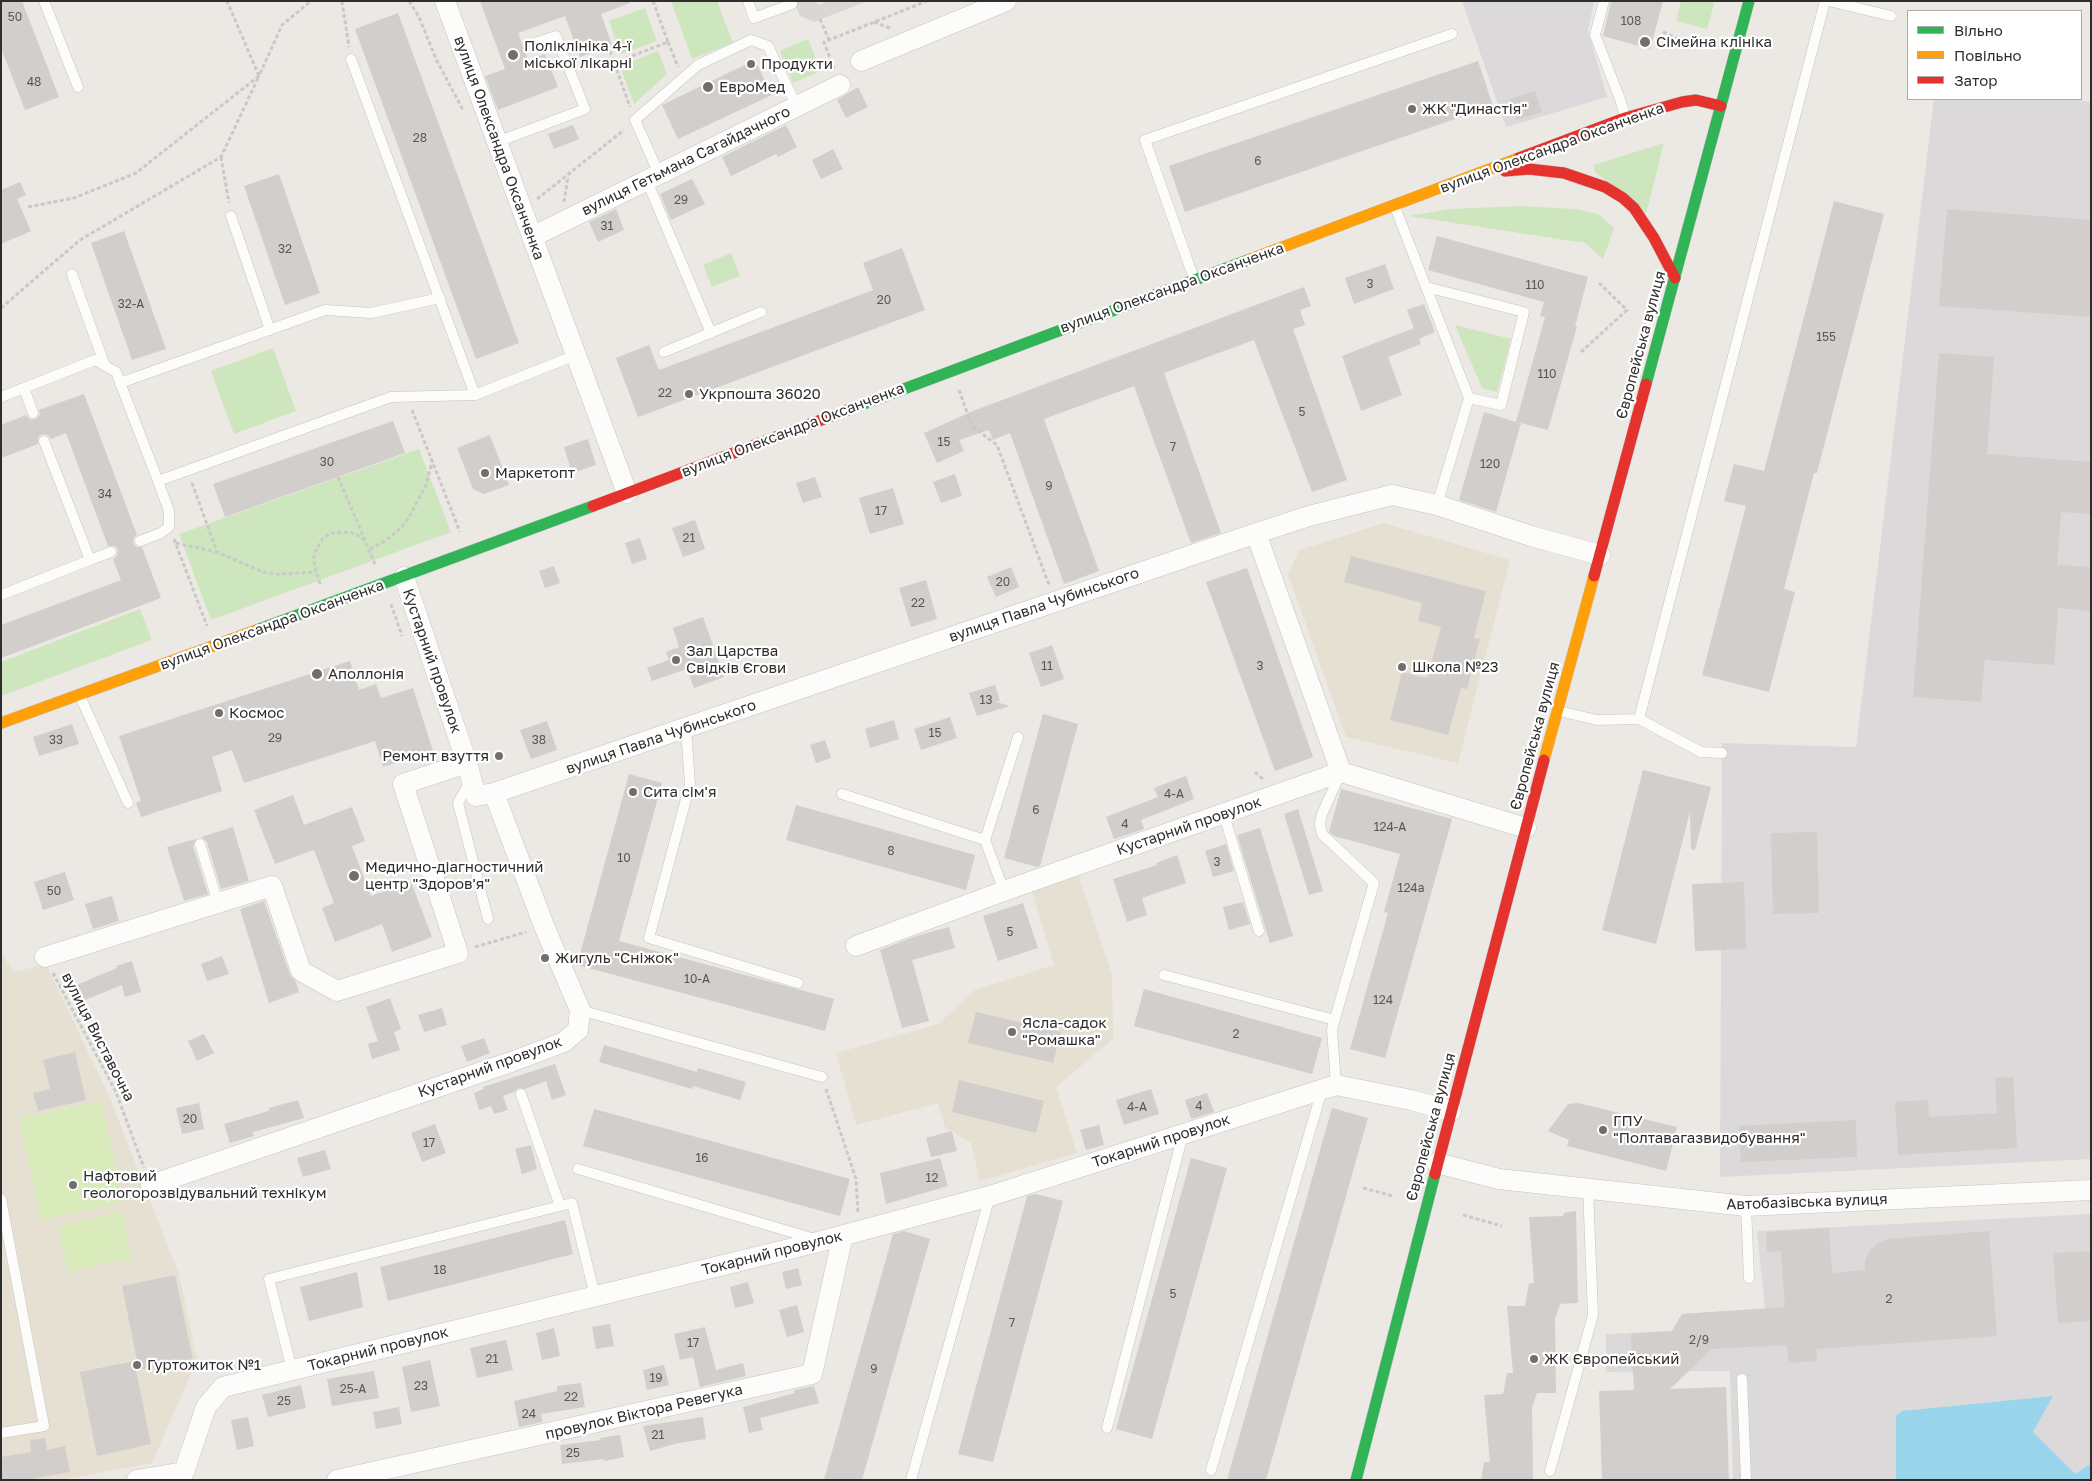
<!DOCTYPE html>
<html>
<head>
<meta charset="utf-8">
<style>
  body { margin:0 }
  #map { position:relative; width:2092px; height:1481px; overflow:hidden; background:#ece8e4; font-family:"Golos Text",sans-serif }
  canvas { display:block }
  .frame { position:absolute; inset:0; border:2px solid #2e2e2e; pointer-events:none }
  .legend { position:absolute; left:1907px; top:10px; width:175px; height:90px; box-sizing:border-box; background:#fff; border:1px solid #ababab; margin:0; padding:6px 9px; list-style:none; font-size:15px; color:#2e2e2e }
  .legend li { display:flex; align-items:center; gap:10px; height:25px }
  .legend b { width:25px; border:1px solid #ababab }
</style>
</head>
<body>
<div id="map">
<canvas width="2092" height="1481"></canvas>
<div class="frame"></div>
<ul class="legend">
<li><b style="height:6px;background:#30b455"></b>Вільно</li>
<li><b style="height:6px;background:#ff9f0a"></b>Повільно</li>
<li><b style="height:6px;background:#e5322d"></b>Затор</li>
</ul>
</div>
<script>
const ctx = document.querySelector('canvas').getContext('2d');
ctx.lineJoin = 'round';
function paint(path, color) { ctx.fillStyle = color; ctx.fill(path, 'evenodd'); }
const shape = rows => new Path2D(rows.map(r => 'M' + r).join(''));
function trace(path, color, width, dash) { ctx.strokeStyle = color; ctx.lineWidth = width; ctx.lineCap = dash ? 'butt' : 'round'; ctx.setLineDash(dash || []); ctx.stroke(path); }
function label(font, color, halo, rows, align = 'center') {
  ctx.font = font + ' "Golos Text",sans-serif'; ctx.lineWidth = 4.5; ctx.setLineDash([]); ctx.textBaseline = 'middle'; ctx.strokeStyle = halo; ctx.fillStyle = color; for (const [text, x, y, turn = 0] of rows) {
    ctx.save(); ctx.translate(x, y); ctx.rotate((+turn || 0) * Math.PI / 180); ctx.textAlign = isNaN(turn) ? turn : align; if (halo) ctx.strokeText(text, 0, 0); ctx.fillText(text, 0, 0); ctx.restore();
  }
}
const industrial = shape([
  [1462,1,1594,1,1588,31,1607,97,1506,127],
  [1934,99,2077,99,2091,103,2091,1159,1720,1177,1722,743,1856,747],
  [2091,1214,2091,1480,1733,1480,1730,1371,1606,1372,1606,1334,1672,1331,1682,1314,1765,1309,1757,1231]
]);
const education = shape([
  [1384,523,1510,560,1458,763,1346,737,1288,574,1299,550],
  [1078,874,1112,974,1113,1039,1056,1087,1077,1153,980,1181,971,1143,945,1127,938,1103,856,1125,836,1053,938,1024,975,990,1054,965,1032,891],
  [1,953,14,972,46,964,109,1096,179,1274,197,1360,152,1463,61,1480,1,1480]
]);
const green = shape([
  [671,1,717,1,733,43,692,59],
  [1681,1,1715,1,1707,29,1676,21],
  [645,8,657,41,621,54,609,21],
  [808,39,821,71,793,83,780,51],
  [658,51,667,74,634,104,620,66],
  [1664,143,1646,214,1594,171,1594,165],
  [1521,206,1574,209,1598,214,1614,228,1603,259,1585,243,1409,216,1451,209],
  [731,253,740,276,712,287,703,265],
  [1455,325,1511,339,1497,392,1482,388],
  [273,348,296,411,234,434,211,371],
  [419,449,451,532,211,620,179,534],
  [140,609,152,640,1,696,1,662]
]);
const pitch = shape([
  [101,1101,123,1202,41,1220,19,1118],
  [122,1211,132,1258,68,1272,58,1226]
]);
const plaza = shape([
  [794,1,817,1,818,5,828,1,867,1,814,22,800,16]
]);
const water = shape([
  [2053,1396,2033,1432,2075,1474,2091,1464,2091,1479,1896,1480,1896,1416,1902,1411]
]);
const building = shape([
  [1,1,22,1,59,97,25,110,1,48],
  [480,1,630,1,630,3,601,14,612,45,580,57,565,16,518,33,528,60,545,54,558,87,498,110,485,76,505,69],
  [1611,1,1663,1,1650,49,1603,36],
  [398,13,519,343,476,359,355,29],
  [755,60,772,95,678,139,662,105],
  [1478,61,1493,106,1185,212,1169,166],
  [858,87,868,107,846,118,837,100],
  [1535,91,1542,112,1516,120,1510,99],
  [573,125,579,139,554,149,548,134],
  [786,125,797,147,778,157,776,154,731,176,722,157],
  [833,149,843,169,821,179,812,160],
  [279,174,320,293,285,305,244,186],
  [692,179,705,204,671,220,660,194],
  [20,182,26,195,17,199,31,231,1,244,1,190],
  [1834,201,1884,214,1817,473,1814,473,1784,589,1795,592,1769,692,1702,675,1746,506,1724,501,1734,464,1764,471],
  [616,209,624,230,598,242,589,222],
  [1947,209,2091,220,2091,317,1939,306],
  [124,231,166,349,132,360,91,243],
  [1437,236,1588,277,1575,326,1577,326,1548,430,1521,423,1496,512,1459,500,1484,412,1516,422,1545,317,1540,316,1544,302,1428,270],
  [902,248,925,310,638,417,616,358,649,345,659,370,873,290,863,263],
  [1385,264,1394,289,1354,304,1345,278],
  [1304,287,1311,306,1300,310,1305,325,1293,329,1347,480,1312,492,1254,340,1164,373,1221,533,1191,543,1134,386,1044,419,1099,571,1064,584,1010,433,993,440,989,430,959,440,964,451,937,463,924,433,973,411],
  [1424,304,1435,332,1419,339,1421,344,1388,357,1402,395,1361,411,1342,356,1414,328,1415,331,1407,310],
  [1939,353,1994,357,1987,454,2091,462,2091,514,2061,512,2057,565,2091,567,2091,611,2058,608,2054,665,1985,660,1981,702,1913,697],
  [84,394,137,535,134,537,133,543,136,547,142,547,161,598,1,658,1,625,121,580,113,559,117,556,118,550,115,546,108,546,66,433,51,439,48,435,42,434,38,437,38,444,1,458,1,425,26,415,31,420,36,419,40,415,39,410],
  [393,421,405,453,225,517,213,484],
  [490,435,509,485,484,494,473,489,457,448],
  [588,439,596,465,572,473,564,447],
  [955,474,962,496,941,503,933,482],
  [815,477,822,497,803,503,796,483],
  [893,488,904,524,870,534,859,498],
  [695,520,705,549,683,557,672,528],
  [640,538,647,559,632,564,625,543],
  [1351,556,1486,591,1474,638,1480,639,1467,689,1461,688,1448,735,1390,720,1402,672,1427,678,1441,627,1418,621,1422,603,1344,582],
  [554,566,560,583,545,588,539,571],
  [1011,567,1019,587,996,597,987,577],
  [1247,568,1313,757,1275,771,1206,582],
  [926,580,937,619,911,627,899,588],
  [703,617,724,677,694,688,687,669,652,681,647,668,669,660,666,652,679,647,673,628],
  [1052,645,1064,679,1041,687,1029,653],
  [350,661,359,690,376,684,381,698,413,688,433,751,383,767,375,741,244,783,232,750,212,757,222,791,141,817,136,803,141,801,119,736],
  [995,685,1000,701,996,702,1010,706,977,716,969,693],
  [1043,714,1078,724,1040,866,1037,867,1004,858],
  [950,717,957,738,921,750,914,729],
  [894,720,899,739,870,748,865,729],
  [547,721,557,750,531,759,520,730],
  [72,724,79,744,39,756,33,737],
  [825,740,831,758,816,763,810,745],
  [1643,770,1711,787,1695,850,1691,849,1690,812,1656,944,1602,930],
  [629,774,662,783,619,941,834,999,825,1031,577,965],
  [1186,776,1194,799,1141,820,1144,829,1114,839,1106,817,1158,797,1154,788],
  [1341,789,1452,819,1385,1058,1350,1049,1388,913,1384,912,1400,854,1334,836,1329,832],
  [293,795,304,825,352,807,365,841,352,846,371,896,411,882,432,937,392,952,382,924,335,942,322,908,334,903,314,850,275,864,254,810],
  [796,805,975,855,966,890,786,840],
  [1298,809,1323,891,1309,895,1284,814],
  [233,827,249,881,221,889,207,842,201,837],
  [1260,828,1293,936,1270,943,1237,835],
  [1817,832,1819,913,1773,914,1771,833],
  [196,839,193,846,208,894,184,901,167,847],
  [1226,844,1234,871,1213,877,1205,851],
  [1177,855,1186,883,1142,898,1147,915,1127,922,1113,879,1157,865,1156,863],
  [65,872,74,900,43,910,34,882],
  [1744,882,1746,949,1695,951,1692,884],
  [112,896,119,921,93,929,85,904],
  [264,901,290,975,296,982,299,992,269,1003,240,909],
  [1243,902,1250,924,1229,930,1223,907],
  [1023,903,1038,948,998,961,983,916],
  [949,927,955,948,912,960,929,1021,902,1028,880,950,916,936],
  [222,956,229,974,207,981,201,964],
  [132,961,141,992,125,997,122,985,80,1002,74,986,117,968,116,966],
  [1144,989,1322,1038,1312,1074,1134,1026],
  [390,998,401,1029,394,1032,400,1050,372,1059,368,1044,378,1041,366,1007],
  [442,1008,447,1025,424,1032,418,1015],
  [976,1012,1061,1032,1053,1063,968,1043],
  [204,1034,214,1053,197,1061,188,1041],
  [484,1038,490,1053,467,1062,461,1046],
  [604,1045,697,1072,698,1068,746,1082,740,1100,693,1086,692,1089,599,1062],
  [75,1052,86,1100,38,1111,33,1093,50,1089,43,1060],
  [555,1064,566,1095,552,1100,546,1081,525,1089,518,1088,514,1092,503,1096,508,1110,494,1114,491,1106,479,1110,474,1093,484,1089,483,1087],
  [2013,1077,2017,1148,1898,1155,1895,1102,1928,1100,1929,1117,1997,1113,1995,1078],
  [959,1080,1044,1101,1036,1133,952,1112],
  [1151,1089,1159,1114,1124,1125,1116,1100],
  [1207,1093,1214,1112,1191,1119,1185,1100],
  [298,1100,304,1118,253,1132,254,1136,230,1143,224,1124,269,1111,269,1108],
  [199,1103,204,1129,182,1134,176,1108],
  [1578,1103,1677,1127,1666,1171,1567,1146,1569,1140,1548,1131,1568,1104],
  [1332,1108,1368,1118,1266,1480,1227,1480],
  [594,1109,850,1179,840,1216,583,1146],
  [1856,1120,1857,1157,1741,1162,1739,1126],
  [435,1124,446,1153,422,1162,411,1133],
  [1099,1125,1104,1145,1086,1150,1080,1130],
  [952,1131,957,1151,931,1157,926,1138],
  [531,1145,537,1169,522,1174,515,1149],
  [325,1150,331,1169,303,1177,297,1158],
  [940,1158,948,1186,886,1204,880,1173],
  [1191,1158,1227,1168,1152,1439,1116,1429],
  [1036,1194,1063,1201,993,1462,958,1454,1027,1196],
  [1576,1211,1578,1303,1560,1304,1555,1319,1556,1393,1537,1393,1532,1408,1533,1480,1481,1480,1484,1462,1490,1462,1484,1395,1503,1394,1507,1373,1513,1373,1507,1306,1525,1306,1529,1284,1534,1283,1529,1217,1563,1216,1564,1213],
  [565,1220,573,1254,388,1301,380,1267],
  [1829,1228,1832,1273,1865,1270,1865,1260,1870,1250,1878,1243,1888,1239,1989,1231,1997,1336,1816,1349,1817,1361,1789,1363,1787,1345,1712,1349,1670,1389,1726,1387,1729,1480,1602,1480,1599,1391,1634,1390,1631,1334,1672,1331,1682,1314,1785,1307,1781,1251,1767,1252,1766,1232],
  [904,1231,930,1239,862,1480,824,1480,893,1234],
  [2091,1251,2091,1321,2058,1323,2053,1253],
  [798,1268,802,1285,786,1289,782,1272],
  [357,1272,363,1307,309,1321,300,1287],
  [175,1275,193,1359,139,1370,122,1286],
  [748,1282,754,1303,735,1308,730,1287],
  [797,1305,804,1332,787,1337,779,1310],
  [610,1324,614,1346,596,1349,592,1327],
  [705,1327,716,1370,743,1363,746,1376,700,1387,693,1357,680,1360,674,1334],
  [554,1328,560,1356,542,1360,536,1333],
  [506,1340,513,1370,477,1378,470,1348],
  [430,1360,440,1406,411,1412,402,1367],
  [134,1361,151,1444,97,1456,80,1372],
  [664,1365,669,1385,647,1390,643,1370],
  [374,1371,379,1398,332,1406,327,1379],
  [581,1383,585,1407,541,1414,542,1422,519,1427,514,1401,557,1391,557,1386],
  [301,1385,306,1408,268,1417,262,1395],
  [814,1386,819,1403,760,1418,763,1430,749,1433,743,1407,795,1393,794,1390],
  [399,1407,402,1424,376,1429,373,1412],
  [248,1417,254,1446,237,1450,231,1420],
  [703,1417,706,1439,678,1443,650,1451,643,1426],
  [620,1435,624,1457,605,1461,604,1459,562,1464,560,1445,601,1440,600,1438],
  [45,1438,47,1450,65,1446,70,1472,26,1480,1,1480,1,1457,31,1452,30,1440]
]);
const path = shape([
  [342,1,349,47],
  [409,1,419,17,436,59,463,110],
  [820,19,829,40],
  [874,22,892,29],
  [1663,32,1696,47],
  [668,42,678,67],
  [610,51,630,107],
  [614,63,668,42,653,1],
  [834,69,824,42,927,1],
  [221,157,229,203],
  [537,199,624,130],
  [564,202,568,176],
  [28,207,74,198,136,173,259,76,282,25,311,1],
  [1,308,80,240,221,157,259,76,227,1],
  [1581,352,1627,310,1599,283],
  [959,390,972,426,997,445,1049,585],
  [412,410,460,532],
  [338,477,365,540],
  [192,483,217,552,263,572,278,574,316,572],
  [174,539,207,626],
  [176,543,216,552],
  [370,549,385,541,400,529,408,519,426,485,432,462],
  [320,584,314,563,314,554,323,538,331,533,349,532,358,535,365,541,375,564],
  [391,604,402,636],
  [1255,772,1264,780],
  [475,947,526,932],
  [53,973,116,1092,144,1168],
  [826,1089,856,1179,858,1213],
  [1363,1188,1393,1196],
  [1463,1215,1502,1226]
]);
const lane = shape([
  [44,1,78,87],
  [748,1,754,18,792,4],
  [1604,1,1595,35,1620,99,1625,116],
  [1829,1,1891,16],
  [351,59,475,395],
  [497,142,585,109,556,36,535,43],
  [659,174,635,120,698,65,751,40,768,46,797,107],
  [647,181,711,333],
  [1395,207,1469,398,1437,505],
  [231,216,270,330],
  [72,274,105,366],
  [1194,279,1145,140,1452,34],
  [1426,287,1524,312,1501,405,1469,398],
  [664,352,761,312],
  [120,383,325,310,371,313,440,298],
  [24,388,33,413],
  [1,397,95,360,116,372,158,481,391,397,475,395,576,355],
  [140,541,161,533,169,527,169,511,158,481],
  [90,560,111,552],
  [1,595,90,560,44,441],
  [80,696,128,803],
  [1559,711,1597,720,1639,719,1825,1],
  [1639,719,1701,752,1722,753],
  [686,729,690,784,649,938,798,983],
  [471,780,458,803,488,919],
  [842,794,985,840,1018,737],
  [1224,815,1259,931],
  [985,840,1004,891],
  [200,844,218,903],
  [1164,975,1335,1020],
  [580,1010,822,1077],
  [1336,1085,1332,1029,1374,883,1322,834,1320,824,1322,814,1341,772],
  [521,1094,560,1206],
  [578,1169,815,1239],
  [1,1199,44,1426,1,1433],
  [1746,1206,1749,1278],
  [292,1370,269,1279,572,1203,595,1296],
  [1742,1379,1746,1480],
  [1107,1428,1183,1134],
  [1211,1470,1322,1090],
  [1550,1471,1593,1315,1588,1189],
  [911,1480,990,1196]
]);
const street = shape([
  [445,1,627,493],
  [861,61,1006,1],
  [532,237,840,85],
  [1256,533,1341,772],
  [494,793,1245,537,1309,516,1392,495,1437,505,1531,536,1600,555],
  [856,946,1004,891,1341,772,1526,828],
  [45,957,272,886,301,971,337,991,458,953,403,784,467,763],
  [1437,1163,1499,1179,1746,1206,2091,1190],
  [151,1185,511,1062,564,1042,578,1030,580,1010,544,926,494,793,476,796,467,763,404,577],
  [137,1480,184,1472,206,1407,223,1387,822,1241,990,1196,1336,1085,1411,1100,1451,1111],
  [337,1480,812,1374,843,1235]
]);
const fast = shape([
  [1646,384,1749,1],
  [853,408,1248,260],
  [257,630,593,506],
  [1356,1480,1435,1174]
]);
const slow = shape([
  [1248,260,1519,158],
  [1,723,257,630],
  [1544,760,1594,576]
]);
const jam = shape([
  [1519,158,1625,118,1682,102,1696,100,1721,106],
  [1505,171,1529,169,1564,173,1605,187,1623,198,1634,208,1654,238,1675,278],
  [593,506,853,408],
  [1594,576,1646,384],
  [1435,1174,1544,760]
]);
const markers = [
  [1645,42,6,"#706f6e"],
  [513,55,6,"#706f6e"],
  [751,64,5,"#706f6e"],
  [708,87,6,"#706f6e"],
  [1412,109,5,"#706f6e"],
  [689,394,5,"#706f6e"],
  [485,473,5,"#706f6e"],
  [676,660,5,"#706f6e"],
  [1402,667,5,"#706f6e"],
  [317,674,6,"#706f6e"],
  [219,713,5,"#706f6e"],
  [499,756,5,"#706f6e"],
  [633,792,5,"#706f6e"],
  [354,876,6,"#706f6e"],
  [545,958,5,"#706f6e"],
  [1012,1032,5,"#706f6e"],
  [1603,1130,5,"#706f6e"],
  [73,1185,5,"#706f6e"],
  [1534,1359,5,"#706f6e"],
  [137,1365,5,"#706f6e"]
];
const numberNames = [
  ["50",15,17],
  ["108",1631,21],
  ["48",34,82],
  ["28",420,138],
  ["6",1258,161],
  ["29",681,200],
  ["31",607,226],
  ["32",285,249],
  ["3",1370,284],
  ["110",1535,285],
  ["20",884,300],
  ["32-А",131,304],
  ["155",1826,337],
  ["110",1547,374],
  ["22",665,393],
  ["5",1302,412],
  ["15",944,442],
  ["7",1173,447],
  ["30",327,462],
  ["120",1490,464],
  ["9",1049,486],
  ["34",105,494],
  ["17",881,511],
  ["21",689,538],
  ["20",1003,582],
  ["22",918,603],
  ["11",1047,666],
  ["3",1260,666],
  ["13",986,700],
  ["15",935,733],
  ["29",275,738],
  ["33",56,740],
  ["38",539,740],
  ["4-А",1174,794],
  ["6",1036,810],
  ["4",1125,824],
  ["124-А",1390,827],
  ["8",891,851],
  ["10",624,858],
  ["3",1217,862],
  ["124а",1411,888],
  ["50",54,891],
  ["5",1010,932],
  ["10-А",697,979],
  ["124",1383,1000],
  ["2",1236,1034],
  ["4",1199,1106],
  ["4-А",1137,1107],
  ["20",190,1119],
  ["17",429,1143],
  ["16",702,1158],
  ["12",932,1178],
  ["18",440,1270],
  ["5",1173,1294],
  ["2",1889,1299],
  ["7",1012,1323],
  ["2/9",1699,1340],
  ["17",693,1343],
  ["21",492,1359],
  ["9",874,1369],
  ["19",656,1378],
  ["23",421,1386],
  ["25-А",353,1389],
  ["22",571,1397],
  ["25",284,1401],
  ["24",529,1414],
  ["21",658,1435],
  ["25",573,1453]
];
const poiNames = [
  ["Сімейна клініка",1656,42],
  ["Поліклініка 4-ї",524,46],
  ["міської лікарні",524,63],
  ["Продукти",761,64],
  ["ЕвроМед",719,87],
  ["ЖК \"Династія\"",1422,109],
  ["Укрпошта 36020",699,394],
  ["Маркетопт",495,473],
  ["Зал Царства",686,651],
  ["Cвідків Єгови",686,668],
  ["Школа №23",1412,667],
  ["Аполлонія",328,674],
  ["Космос",229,713],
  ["Ремонт взуття",489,756,"right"],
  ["Сита сім'я",643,792],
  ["Медично-діагностичний",365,867],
  ["центр \"Здоров'я\"",365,884],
  ["Жигуль \"Сніжок\"",555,958],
  ["Ясла-садок",1022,1023],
  ["\"Ромашка\"",1022,1040],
  ["ГПУ",1613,1121],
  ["\"Полтавагазвидобування\"",1613,1138],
  ["Нафтовий",83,1176],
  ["геологорозвідувальний технікум",83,1193],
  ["ЖК Європейський",1544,1359],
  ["Гуртожиток №1",147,1365]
];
const streetNames = [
  ["вулиця Олександра Оксанченка",499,148,70],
  ["вулиця Олександра Оксанченка",1552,148,-20],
  ["вулиця Гетьмана Сагайдачного",686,161,-26],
  ["вулиця Олександра Оксанченка",1172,288,-20],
  ["Європейська вулиця",1641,345,-75],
  ["вулиця Олександра Оксанченка",793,430,-21],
  ["вулиця Павла Чубинського",1044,605,-19],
  ["вулиця Олександра Оксанченка",272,625,-20],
  ["Кустарний провулок",432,661,71],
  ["Європейська вулиця",1535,736,-75],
  ["вулиця Павла Чубинського",661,737,-19],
  ["Кустарний провулок",1189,826,-19],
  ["вулиця Виставочна",98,1037,63],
  ["Кустарний провулок",490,1067,-20],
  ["Європейська вулиця",1431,1127,-75],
  ["Токарний провулок",1161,1141,-18],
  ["Автобазівська вулиця",1807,1202,-2],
  ["Токарний провулок",772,1253,-14],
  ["Токарний провулок",378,1349,-14],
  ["провулок Віктора Ревегука",644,1412,-13]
];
paint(industrial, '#dcd9db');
paint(education, '#e6e0d3');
paint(green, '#cee6be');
paint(pitch, '#d9eabb');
paint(plaza, '#dad6d2');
paint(water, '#99d6ec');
paint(building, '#d1cecb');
trace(lane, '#c5c4c5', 11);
trace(street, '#c5c4c5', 21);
trace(fast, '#c5c4c5', 12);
trace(slow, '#c5c4c5', 12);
trace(jam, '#c5c4c5', 12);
trace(path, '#c9c9c8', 3, [4, 2.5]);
trace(lane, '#fcfcfb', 10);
trace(street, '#fcfcfb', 20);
trace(fast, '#30b455', 11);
trace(slow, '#ff9f0a', 11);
trace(jam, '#e5322d', 11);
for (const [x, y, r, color] of markers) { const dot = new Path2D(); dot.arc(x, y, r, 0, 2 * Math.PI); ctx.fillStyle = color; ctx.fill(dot); trace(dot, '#fff', 2); }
label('12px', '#585857', null, numberNames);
label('15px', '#2e2e2e', '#fff', poiNames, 'left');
label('15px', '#2e2e2e', '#fff', streetNames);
</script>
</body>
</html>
